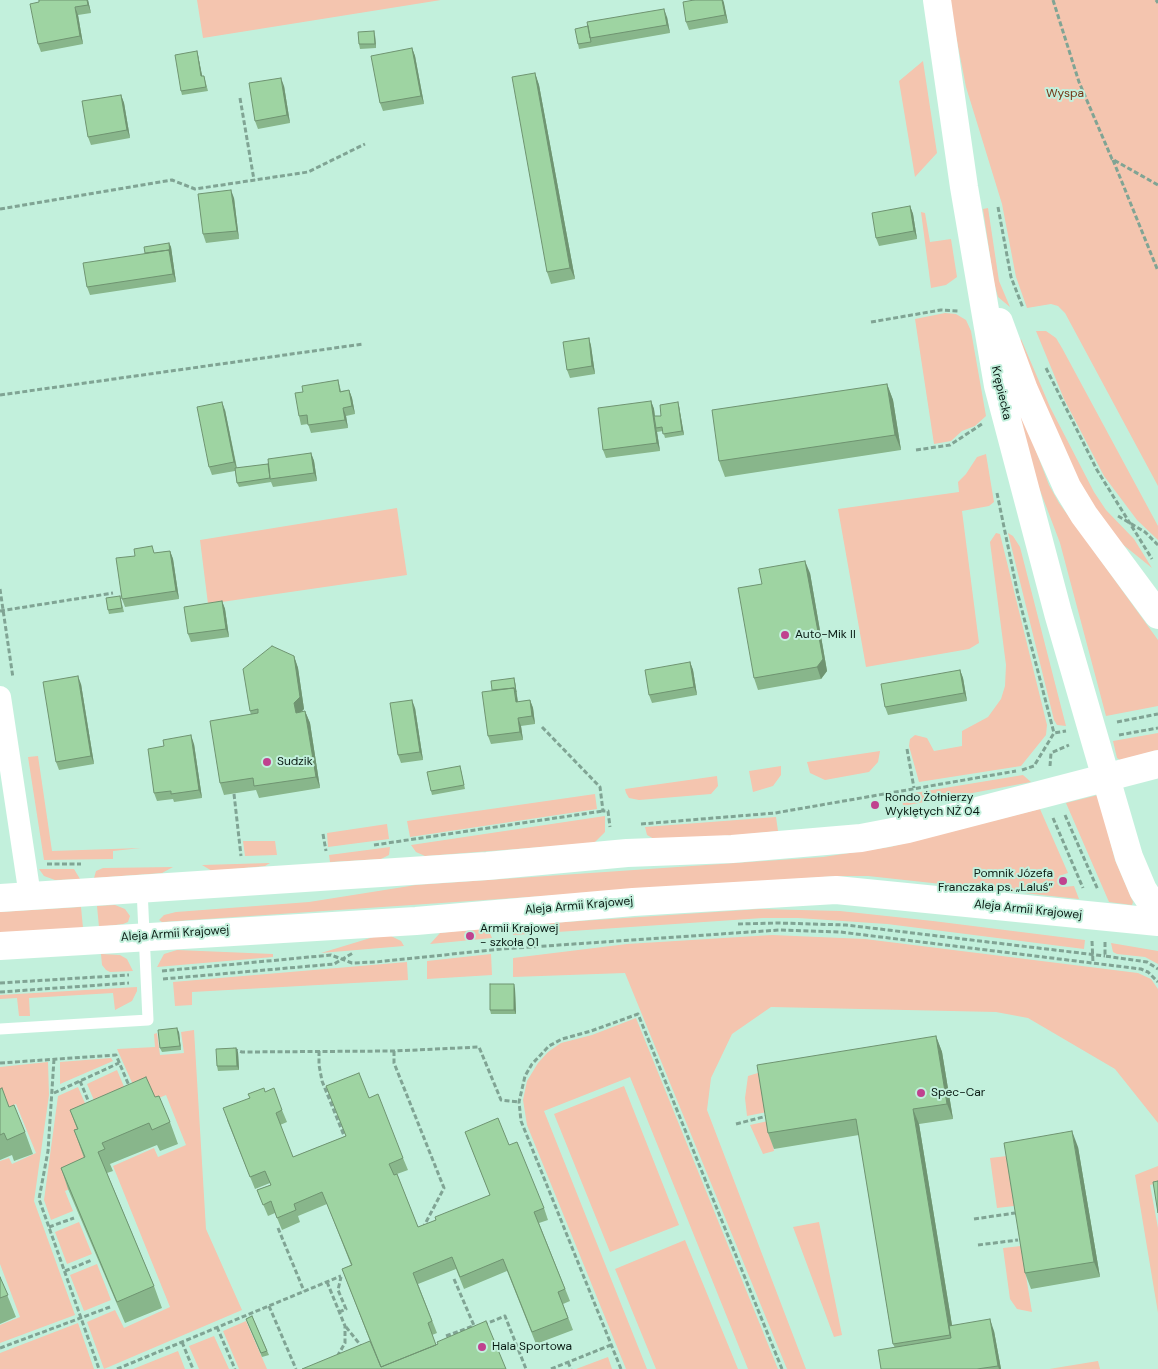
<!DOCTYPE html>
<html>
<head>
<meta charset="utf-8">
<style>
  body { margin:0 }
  canvas { display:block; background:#c2f0dc }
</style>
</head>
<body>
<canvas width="1158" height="1369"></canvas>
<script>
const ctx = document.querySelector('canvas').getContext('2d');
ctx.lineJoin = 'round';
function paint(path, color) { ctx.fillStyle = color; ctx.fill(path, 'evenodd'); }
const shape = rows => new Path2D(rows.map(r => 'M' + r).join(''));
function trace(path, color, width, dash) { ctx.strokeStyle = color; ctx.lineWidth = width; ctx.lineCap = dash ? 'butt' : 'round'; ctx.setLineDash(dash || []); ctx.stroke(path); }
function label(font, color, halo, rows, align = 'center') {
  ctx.font = font + ' "DM Sans",sans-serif'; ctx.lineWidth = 4; ctx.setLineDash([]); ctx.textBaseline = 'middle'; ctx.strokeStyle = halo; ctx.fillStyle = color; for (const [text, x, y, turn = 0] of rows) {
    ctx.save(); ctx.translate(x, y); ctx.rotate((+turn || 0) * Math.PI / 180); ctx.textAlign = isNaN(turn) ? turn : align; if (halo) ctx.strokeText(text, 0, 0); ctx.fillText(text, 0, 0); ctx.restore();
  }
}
const green = shape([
  [197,0,441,0,203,38],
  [949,0,1158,0,1158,486,1065,313,1058,306,1051,304,1027,308,1016,277,1002,204,966,87],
  [923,61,937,153,915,177,899,81],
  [988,208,999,281,1010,307,998,297,994,282,983,209],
  [921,212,925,213,930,242,951,239,957,277,946,285,931,288],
  [945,313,956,314,966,320,971,331,986,416,975,426,962,431,951,441,934,444,915,319],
  [1036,331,1046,331,1056,338,1062,348,1158,526,1158,540,1137,520,1104,476,1064,399],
  [1021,339,1050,407,1094,492,1106,510,1134,539,1152,568,1116,539,1081,486,1018,345],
  [1010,383,1049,485,1059,503,1158,640,1158,706,1106,716,1060,543,1024,448],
  [986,454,994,502,989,506,962,511,979,643,969,649,866,667,838,509,959,492,958,482,966,474,977,457],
  [397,508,407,575,208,604,200,540],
  [996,533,1000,534,1047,725,1046,735,1021,766,919,782,909,746,910,739,915,735,927,738,934,751,962,746,962,731,988,717,1001,699,1005,686,1006,665,990,542],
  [1008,533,1013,536,1020,547,1066,726,1057,725,1054,720],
  [1158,733,1158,750,1120,760,1117,758,1113,741],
  [880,751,878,762,869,772,825,780,810,773,807,762],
  [38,756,52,851,141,848,113,851,113,859,44,860,28,757],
  [781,766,781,775,773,786,753,792,749,771],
  [1023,775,1031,782,903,806,902,795],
  [717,776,718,786,711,794,639,800,629,798,626,793,625,789],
  [595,794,597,809,410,837,407,821],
  [1098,795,1115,860,1133,902,1132,905,1109,902,1066,803],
  [1040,809,1068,873,1059,876,1063,887,1074,886,1079,899,868,876,837,876,162,922,159,920,164,915,176,912,309,902,416,885,823,857,890,847],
  [605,816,605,832,594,843,425,856,416,852,411,845],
  [776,817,778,831,738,835,656,840,647,835,645,827],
  [387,824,389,839,328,847,327,833],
  [243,841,275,841,277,855,245,856],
  [390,847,389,855,381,859,330,862,329,855],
  [270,863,265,866,212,871,202,865],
  [173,867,162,873,94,878,96,871,103,868],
  [39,869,74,869,80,879,55,880,44,876],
  [115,905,125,909,130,916,128,922,123,924,99,927,97,906],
  [81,907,83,928,0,933,0,912],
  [760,909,840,911,933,921,1085,940,1084,949,887,924,798,918,763,918,513,935,515,929,521,925],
  [482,928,489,931,492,938,430,944,440,933],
  [772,935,865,939,1138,973,1151,979,1158,989,1158,1123,1115,1069,1028,1018,996,1012,771,1007,732,1034,711,1078,707,1110,806,1369,787,1369,625,973,513,977,513,958,627,944],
  [377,936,391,936,401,941,404,946,321,953],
  [1111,943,1158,951,1158,964,1145,957,1117,954,1113,952],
  [177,950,273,954,273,957,157,967,164,954],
  [101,954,120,955,127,959,133,971,110,972,106,970,102,965],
  [491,954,492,975,427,979,427,961],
  [407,962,408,980,192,992,192,1005,175,1006,173,982],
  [137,987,137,991,132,1001,115,1010,113,993,29,998,30,1016,19,1016,17,998,0,999,0,995],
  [636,1018,778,1369,748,1369,630,1077,544,1111,647,1369,626,1369,527,1125,523,1100,527,1081,538,1063,548,1052,561,1043,592,1035],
  [194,1030,206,1229,242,1310,104,1369,87,1322,115,1310,124,1328,170,1307,113,1166,154,1148,158,1157,186,1145,166,1095,142,1105,117,1049,155,1047,154,1034,157,1033,160,1055,184,1053,181,1032],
  [111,1058,113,1061,60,1084,60,1062],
  [48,1062,49,1095,34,1201,75,1315,0,1343,0,1325,20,1317,0,1264,0,1161,9,1158,12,1164,36,1153,16,1104,0,1110,0,1067],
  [117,1070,133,1108,103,1121,87,1084],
  [761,1072,767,1112,747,1116,745,1098,748,1076],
  [624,1086,679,1225,610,1252,554,1114],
  [78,1087,94,1124,99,1176,65,1191,73,1211,51,1220,44,1200,58,1096],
  [768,1121,774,1151,763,1154,750,1125],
  [1007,1156,1014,1206,997,1208,990,1158],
  [1158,1166,1158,1183,1150,1185,1158,1228,1158,1313,1135,1175],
  [79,1222,92,1254,67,1264,55,1232],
  [819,1222,842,1335,834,1337,793,1227],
  [685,1240,738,1369,656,1369,615,1269],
  [1021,1246,1032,1312,1017,1309,1010,1299,1003,1248],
  [97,1264,111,1300,84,1311,70,1275],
  [246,1321,267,1369,239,1369,223,1331],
  [78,1323,94,1369,0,1369,0,1353],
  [214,1336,229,1369,199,1369,189,1346],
  [178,1351,185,1369,133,1369],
  [608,1357,612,1369,576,1369],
  [1098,1361,1100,1369,1049,1369]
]);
const path = shape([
  [1053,0,1079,82,1112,159,1158,185],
  [1156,0,1158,3],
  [240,98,254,180],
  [1113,160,1158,271],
  [998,207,1011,277,1023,308],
  [0,209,172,180,195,189,308,172,365,144],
  [871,322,941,310,959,311],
  [1046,368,1097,470,1152,559],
  [0,395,363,344],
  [916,450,950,445,982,424],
  [997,493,1018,595,1054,733],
  [1118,516,1145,532,1158,545],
  [0,589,13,678],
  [0,611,113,593],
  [1117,722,1158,714],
  [542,727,600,787,603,811,608,811,610,827],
  [1119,735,1158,728],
  [907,749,914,788],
  [1050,766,1051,753,1069,745],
  [1022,770,1034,766,1054,733,1066,731],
  [234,794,241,856],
  [1065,815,1098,890],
  [1053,818,1083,888],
  [641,824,775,813,1016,771],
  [323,834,326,851],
  [374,845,603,811],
  [47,864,81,864],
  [738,924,778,923,846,925,1105,956],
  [1092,941,1093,963],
  [1105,942,1105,956,1147,962,1158,969],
  [162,971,331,955,352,963,376,962,501,949,779,930,840,932,1141,969,1148,972,1158,982],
  [163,979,334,964,353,953],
  [0,983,129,975],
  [0,992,129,983],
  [233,1049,242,1052,394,1051,479,1047,501,1100,519,1102],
  [319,1051,319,1065,322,1081,345,1138],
  [394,1051,394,1063,444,1188,424,1226],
  [54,1059,48,1151,39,1199,99,1369],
  [0,1063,116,1055,130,1088],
  [80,1081,90,1105],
  [54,1093,119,1063],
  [736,1124,767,1116],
  [974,1219,1015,1213],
  [49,1227,74,1218],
  [278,1228,304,1291],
  [978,1245,1018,1240],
  [65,1271,92,1260],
  [454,1279,475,1328],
  [327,1282,345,1326,345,1343,338,1355],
  [269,1306,296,1369],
  [339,1312,346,1309,338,1290,341,1277],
  [483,1325,505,1316,526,1369],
  [217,1327,235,1369],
  [346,1327,362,1347],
  [446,1336,473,1326],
  [182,1342,193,1369],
  [0,1348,110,1307],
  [568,1362,571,1369],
  [117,1369,341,1276],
  [551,1369,611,1345],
  [621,1369,521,1121,519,1102,525,1076,532,1064,549,1046,562,1039,591,1031,638,1014,782,1369]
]);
const service = shape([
  [0,1029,148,1020,142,889]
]);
const minor = shape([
  [0,697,30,896]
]);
const tertiary = shape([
  [937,0,964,187,998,386,1058,613,1129,857,1143,890,1158,912],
  [999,322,1024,390,1067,487,1084,515,1158,615],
  [0,898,487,866,627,853,732,849,861,838,908,829,1158,764],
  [0,946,416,921,633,902,836,890,1158,922]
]);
const wall = shape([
  [39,0,88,0,91,13,78,15,83,44,41,52,38,44],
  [694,0,723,0,728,23,689,30,686,22],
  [667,17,670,33,579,49,578,44,588,26],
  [375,35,376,48,360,49,359,44],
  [412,48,415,56,424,104,383,111,380,103],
  [197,51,198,55,202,76,204,76,208,91,182,95,181,91],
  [535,73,539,85,575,279,551,284,547,272],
  [284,86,290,123,258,129,255,121],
  [121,95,124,103,130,138,91,145,88,137],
  [234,198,239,239,206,243,203,234],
  [910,206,913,214,917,239,879,246,876,238],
  [169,243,171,247,176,282,90,295,87,287,145,253],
  [589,338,591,346,595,374,570,378,567,370],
  [338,380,341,391,349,390,352,398,355,414,346,416,348,428,311,433,308,424,301,425,299,416,303,392],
  [887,384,893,400,901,450,725,477,719,461],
  [651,401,654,409,655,416,661,416,679,406,684,435,665,438,663,431,657,432,660,451,606,458,603,450],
  [225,410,237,468,268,464,311,453,314,461,317,481,273,487,271,482,239,487,237,483,235,471,212,475,209,467],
  [170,551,173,559,179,599,125,607,122,599,155,553],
  [810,573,827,671,821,679,758,690,754,678,762,584],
  [120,596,124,612,109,614,108,610],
  [222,601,225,609,229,637,191,642,188,634],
  [294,656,298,668,304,709,301,712,305,711,310,723,320,788,259,798,256,790,224,795,220,783,251,715,250,711],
  [690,662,693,670,697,695,652,703,649,695],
  [960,670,963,678,967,701,888,715,885,707],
  [515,682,518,702,530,700,533,708,535,724,521,726,523,740,491,744,488,736,492,690],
  [81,684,94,764,59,770,56,762],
  [415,708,423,760,401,763,398,755],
  [194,744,202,798,174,802,173,799,157,801,154,793],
  [461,770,465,789,432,795,431,791],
  [515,989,516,1014,491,1014,490,1010],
  [179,1032,181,1050,162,1052,160,1048],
  [936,1036,942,1052,953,1119,919,1124,952,1325,994,1331,1001,1369,881,1369,895,1348,893,1344,859,1135,774,1149,768,1133],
  [238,1052,239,1070,218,1071,217,1066],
  [326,1086,369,1098,403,1158,408,1170,397,1174,418,1227,436,1220,490,1195,465,1132,509,1145,544,1208,548,1220,539,1223,570,1301,563,1304,573,1330,536,1344,507,1271,464,1289,456,1269,418,1284,437,1333,432,1335,436,1345,506,1369,370,1341,342,1269,351,1265,327,1204,298,1216,300,1222,282,1230,275,1213,268,1216,257,1190,270,1185,270,1183,255,1189,227,1120,265,1092,282,1110,287,1122,280,1125,293,1157,346,1136],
  [0,1089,9,1107,25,1132,33,1154,14,1161,12,1155,0,1160],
  [155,1097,170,1122,178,1144,160,1151,157,1145,110,1164,113,1171,107,1173,154,1286,162,1308,125,1323,68,1189,61,1168,84,1158,74,1130,77,1129,70,1110],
  [1078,1147,1100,1277,1031,1289,1025,1273],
  [0,1277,16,1317,0,1324],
  [252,1316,269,1355,262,1357,246,1319]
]);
const shadedWall = shape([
  [87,0,88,0,91,13,88,5],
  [722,0,723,0,724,3,728,23,725,15],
  [75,7,78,15,83,44,80,36],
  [664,9,667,17,670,33,667,25],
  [374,31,375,35,376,48,375,44],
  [412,48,415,56,424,104,421,96],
  [197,51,198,55,203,80,201,76],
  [535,73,539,85,575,279,570,268],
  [281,78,284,86,290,123,287,115],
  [121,95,124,103,130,138,127,130],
  [231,190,234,198,239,239,237,231],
  [910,206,913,214,917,239,914,231],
  [169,243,171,247,176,282,173,274,169,250],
  [589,338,591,346,595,374,592,366],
  [887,384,893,400,901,450,895,435],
  [349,390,352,398,355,414,352,406],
  [651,401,654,409,656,428,657,432,660,451,657,443],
  [222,402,225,410,237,470,234,462],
  [678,402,679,406,684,435,682,431],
  [343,408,346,416,348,428,345,420],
  [311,453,314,461,317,481,314,473],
  [170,551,173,559,179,599,176,591],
  [805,561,810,573,827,671,821,679,817,667],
  [222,601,225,609,229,637,226,629],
  [294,656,298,668,304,709,298,715,296,713,294,703],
  [690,662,693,670,697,695,694,687],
  [960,670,963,678,967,701,964,693],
  [78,676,81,684,94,764,91,756],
  [514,678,515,682,519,711,516,702],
  [412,700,415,708,423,760,420,752],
  [530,700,533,708,535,724,532,716],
  [305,711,310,723,320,788,316,777],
  [518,718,521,726,523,740,520,732],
  [191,735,194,744,202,798,199,790],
  [514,984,515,989,516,1014,514,1010],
  [177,1028,179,1032,181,1050,180,1046],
  [936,1036,942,1052,953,1119,947,1104],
  [236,1048,238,1052,239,1070,237,1066],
  [913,1109,919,1124,956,1350,950,1335],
  [1072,1131,1078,1147,1100,1277,1094,1262],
  [990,1319,994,1331,1001,1369,999,1369,998,1366]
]);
const building = shape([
  [39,0,87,0,88,5,75,7,80,36,38,44,30,4,39,2,39,0],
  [694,0,722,0,725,15,686,22,683,2,694,0],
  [664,9,667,25,590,38,587,22,664,9],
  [588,26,591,42,578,44,575,29,588,26],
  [374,31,375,44,359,44,358,32,374,31],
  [412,48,421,96,380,103,371,56,412,48],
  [197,51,201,76,204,76,206,87,181,91,175,55,197,51],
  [535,73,570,268,547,272,512,77,535,73],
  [281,78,287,115,255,121,249,83,281,78],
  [121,95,127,130,88,137,82,101,121,95],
  [231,190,237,231,203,234,198,194,231,190],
  [910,206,914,231,876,238,872,213,910,206],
  [169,243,170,254,169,250,145,253,144,247,169,243],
  [169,250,173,274,87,287,83,263,169,250],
  [589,338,592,366,567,370,563,342,589,338],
  [338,380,340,392,349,390,352,406,343,408,345,420,308,425,307,415,299,416,295,393,303,392,302,386,338,380],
  [887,384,895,435,719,461,712,410,887,384],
  [651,401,657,443,603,450,598,408,651,401],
  [222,402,234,462,209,467,197,407,222,402],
  [678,402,682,431,663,434,662,427,656,428,654,416,661,416,660,405,678,402],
  [311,453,314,473,270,479,268,459,311,453],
  [268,464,270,478,237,483,235,468,268,464],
  [152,546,154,553,170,551,176,591,122,599,116,558,135,556,134,549,152,546],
  [805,561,823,659,817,667,754,678,738,588,762,584,759,569,805,561],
  [120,596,122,608,108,610,106,598,120,596],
  [222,601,226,629,188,634,184,607,222,601],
  [272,646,294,656,300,697,294,703,296,713,305,711,316,777,254,786,253,778,220,783,210,721,258,713,258,709,250,711,243,669,272,646],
  [690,662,694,687,649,695,645,670,690,662],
  [960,670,964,693,885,707,881,684,960,670],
  [78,676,91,756,56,762,43,682,78,676],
  [514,678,516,692,514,688,492,690,491,681,514,678],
  [514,688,516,702,530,700,532,716,518,718,520,732,488,736,482,692,514,688],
  [412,700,420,752,398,755,390,703,412,700],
  [191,735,199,790,171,794,171,791,154,793,148,749,164,746,163,740,191,735],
  [460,766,464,785,431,791,427,772,460,766],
  [490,984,514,984,514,1010,490,1010,490,984],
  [177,1028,180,1046,160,1048,158,1030,177,1028],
  [936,1036,947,1104,913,1109,950,1335,893,1344,856,1119,768,1133,757,1065,936,1036],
  [236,1048,237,1066,217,1066,216,1049,236,1048],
  [359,1073,369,1098,378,1094,403,1158,389,1164,394,1175,397,1174,418,1227,436,1220,435,1217,490,1195,465,1132,498,1118,509,1145,517,1142,544,1208,534,1212,565,1289,558,1292,568,1318,532,1332,503,1259,460,1277,452,1257,413,1273,432,1321,428,1323,436,1345,381,1367,342,1269,352,1265,322,1192,294,1204,296,1210,277,1218,271,1201,263,1205,257,1190,271,1185,265,1171,250,1177,223,1108,250,1098,248,1094,264,1088,265,1092,274,1088,282,1110,276,1113,293,1157,346,1136,326,1086,359,1073],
  [146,1077,155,1097,159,1096,170,1122,152,1130,149,1123,102,1143,105,1149,98,1152,154,1286,117,1302,61,1168,85,1157,74,1130,78,1129,70,1110,146,1077],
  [2,1088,9,1107,14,1105,25,1132,7,1140,4,1133,0,1135,0,1089,2,1088],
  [1072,1131,1094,1262,1025,1273,1004,1143,1072,1131],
  [1158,1181,1158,1213,1153,1182,1158,1181],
  [0,1277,8,1295,0,1298,0,1277],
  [252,1316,267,1351,261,1353,246,1319,252,1316],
  [990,1319,998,1366,977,1369,881,1369,878,1350,951,1338,949,1326,990,1319],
  [486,1321,506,1369,302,1369,370,1341,381,1367,438,1344,437,1342,486,1321]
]);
const markers = [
  [785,635,5,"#c0428f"],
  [267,762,5,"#c0428f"],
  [875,805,5,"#c0428f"],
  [1063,881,5,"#c0428f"],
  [470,936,5,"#c0428f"],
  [921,1093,5,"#c0428f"],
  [482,1347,5,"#c0428f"]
];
const parkNames = [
  ["Wyspa",1065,94]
];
const streetNames = [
  ["Krępiecka",1001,393,77],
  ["Aleja Armii Krajowej",579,906,-5],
  ["Aleja Armii Krajowej",1028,910,6],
  ["Aleja Armii Krajowej",175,934,-4]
];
const poiNames = [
  ["Auto-Mik II",795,635],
  ["Sudzik",277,762],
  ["Rondo Żołnierzy",885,798],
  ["Wyklętych NŻ 04",885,812],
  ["Pomnik Józefa",1053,874,"right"],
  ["Franczaka ps. „Laluś”",1053,888,"right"],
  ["Armii Krajowej",480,929],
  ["- szkoła 01",480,943],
  ["Spec-Car",931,1093],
  ["Hala Sportowa",492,1347]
];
paint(green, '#f4c5af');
trace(path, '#80a494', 3, [5, 2.5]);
trace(service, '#fff', 11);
trace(minor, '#fff', 22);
trace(tertiary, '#fff', 28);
paint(wall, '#88b68b');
paint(shadedWall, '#6f9471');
paint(building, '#9ed4a2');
trace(building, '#6f9471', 1);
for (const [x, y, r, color] of markers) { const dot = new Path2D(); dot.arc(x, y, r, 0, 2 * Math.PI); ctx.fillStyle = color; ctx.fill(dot); trace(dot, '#c2f0dc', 2); }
label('12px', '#733616', '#c2f0dc', parkNames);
label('12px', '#0a1b14', '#c2f0dc', streetNames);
label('12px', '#0a1b14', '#c2f0dc', poiNames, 'left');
</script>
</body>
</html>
